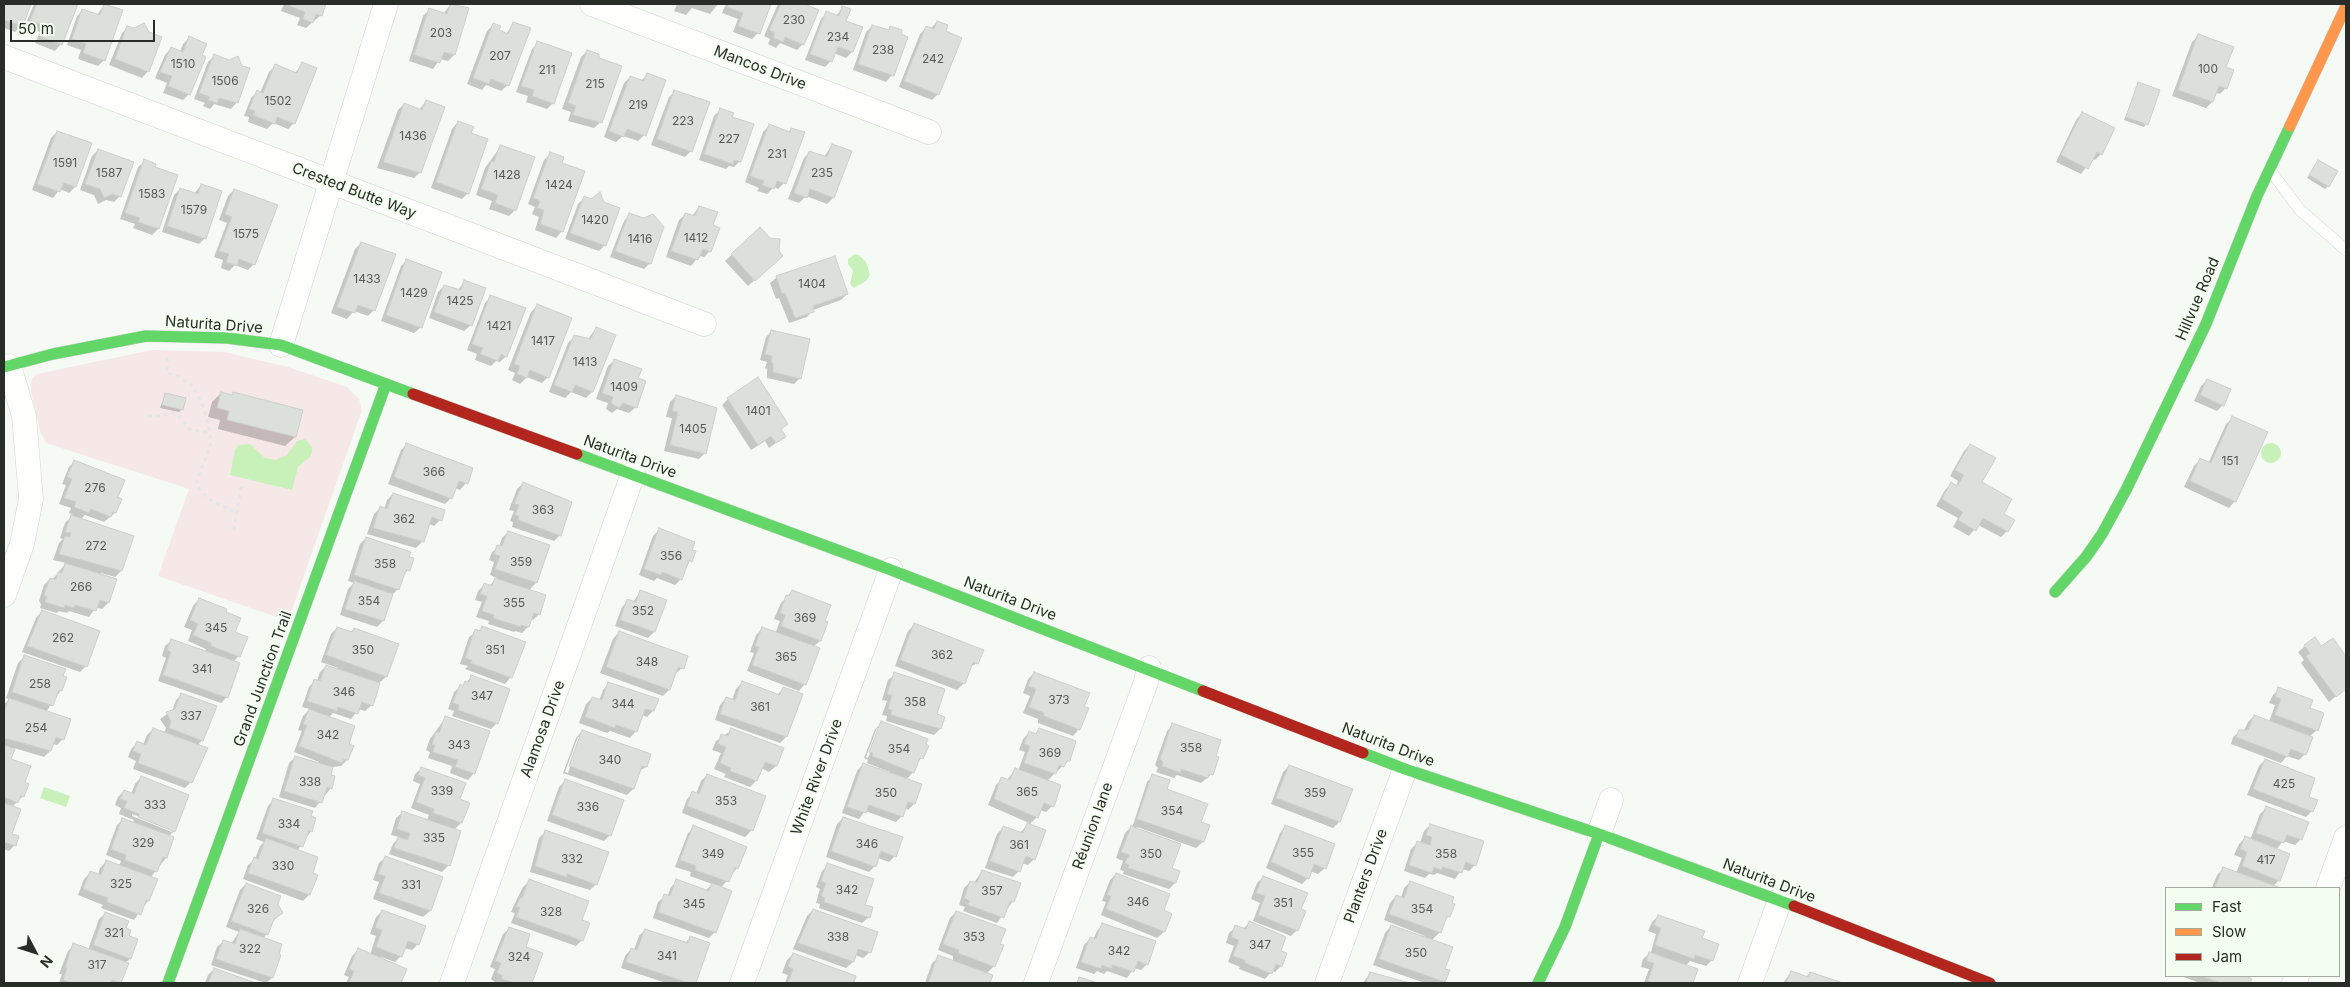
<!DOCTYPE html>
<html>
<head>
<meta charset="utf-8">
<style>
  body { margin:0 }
  #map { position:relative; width:2350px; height:987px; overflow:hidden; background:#f5faf4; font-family:Inter,sans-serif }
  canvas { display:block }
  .frame { position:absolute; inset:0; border:5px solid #292d28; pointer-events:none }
  .legend { position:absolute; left:2165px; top:887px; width:175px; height:90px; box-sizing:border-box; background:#f4fef0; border:1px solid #a3aaa0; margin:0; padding:6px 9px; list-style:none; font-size:15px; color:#292d28 }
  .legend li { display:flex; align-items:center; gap:10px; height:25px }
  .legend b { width:25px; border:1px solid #a3aaa0 }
  .north { position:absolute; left:10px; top:927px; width:50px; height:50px; -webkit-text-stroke:4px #f4fef0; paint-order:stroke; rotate:130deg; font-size:14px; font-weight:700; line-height:20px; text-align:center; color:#292d28 }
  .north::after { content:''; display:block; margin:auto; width:18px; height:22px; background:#292d28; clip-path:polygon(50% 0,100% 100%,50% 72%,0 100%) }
  .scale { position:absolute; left:10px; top:20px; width:145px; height:22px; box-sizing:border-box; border:2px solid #292d28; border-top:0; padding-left:6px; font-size:15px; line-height:18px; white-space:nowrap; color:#292d28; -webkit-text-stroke:4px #f4fef0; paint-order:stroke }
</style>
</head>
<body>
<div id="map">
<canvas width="2350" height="987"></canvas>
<div class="frame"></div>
<ul class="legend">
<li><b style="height:6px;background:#63d668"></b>Fast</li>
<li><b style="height:6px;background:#ff974d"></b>Slow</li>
<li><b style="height:6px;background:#b3261e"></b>Jam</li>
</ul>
<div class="north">N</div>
<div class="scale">50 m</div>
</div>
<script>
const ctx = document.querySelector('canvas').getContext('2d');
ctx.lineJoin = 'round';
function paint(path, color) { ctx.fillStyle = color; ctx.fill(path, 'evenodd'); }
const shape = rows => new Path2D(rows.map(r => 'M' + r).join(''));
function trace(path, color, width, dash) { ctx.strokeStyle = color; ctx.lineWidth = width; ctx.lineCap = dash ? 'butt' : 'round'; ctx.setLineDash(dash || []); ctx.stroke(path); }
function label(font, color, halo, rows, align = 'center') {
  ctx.font = font + ' Inter,sans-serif'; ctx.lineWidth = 4; ctx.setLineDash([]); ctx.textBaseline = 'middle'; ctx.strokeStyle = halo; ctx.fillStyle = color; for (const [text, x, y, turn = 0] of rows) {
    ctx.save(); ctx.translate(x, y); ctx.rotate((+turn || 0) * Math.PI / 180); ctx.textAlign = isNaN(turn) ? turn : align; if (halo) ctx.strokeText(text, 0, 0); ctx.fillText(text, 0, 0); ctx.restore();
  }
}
const green = shape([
  [152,350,224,352,288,367,347,387,359,399,362,410,288,621,158,576,189,489,46,443,40,431,31,391,31,380,37,374]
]);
const water = shape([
  [855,254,859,255,866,262,870,275,866,281,854,288,850,284,853,271,848,264,848,259],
  [305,439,312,447,312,452,311,456,298,467,292,490,230,475,235,450,239,445,250,444,265,458,276,460,287,455,297,441],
  '2261 453a10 10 0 1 1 20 0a10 10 0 1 1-20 0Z',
  [44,787,70,796,66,807,40,798]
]);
const shadow = shape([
  [4,4,29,4,21,26,15,32,4,28],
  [34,4,76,4,61,44,55,51,35,43,40,32,25,26],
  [284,4,325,4,321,15,306,28,297,25,300,18,281,11],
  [451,4,468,9,454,55,448,61,440,59,433,69,409,61,423,16,429,10,443,14],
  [677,4,718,4,710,14,692,8,686,15,674,11],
  [726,4,770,4,758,33,752,39,733,32,738,19,722,13],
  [778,4,804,5,803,44,797,50,780,43,776,48,768,44,770,39,764,36],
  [104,5,104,60,98,66,78,59,81,50,67,45,77,16,83,10,97,15],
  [843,7,852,52,846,58,834,53,831,61,825,67,805,60,821,19,827,13,836,16],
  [937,22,945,32,938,94,932,100,899,87,920,34,926,28,931,28],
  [514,23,508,85,501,91,486,85,482,90,467,84,487,31,493,25,497,31,506,34],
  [872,26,887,31,890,28,892,75,886,82,853,70,866,32],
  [128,27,148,71,142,78,109,65,122,33],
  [2198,36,2225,68,2226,88,2220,94,2216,93,2212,102,2206,108,2172,96,2192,42],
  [189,38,189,94,183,100,163,93,167,83,155,78,165,55,171,48,180,52,183,44],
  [538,43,553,103,547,109,526,102,528,96,516,92,532,49],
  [587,51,601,122,594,128,568,121,571,112,562,109,581,57],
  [214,56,237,102,231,109,214,104,210,109,203,106,205,103,194,99,208,62],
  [302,64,294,123,288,129,273,123,267,129,248,122,249,117,244,116,251,98,257,92,260,93,269,72,275,66,295,73],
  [648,74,644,135,638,141,623,136,616,142,604,137,624,83,630,77,641,81],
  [2138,84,2146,124,2144,127,2124,120],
  [675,91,691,151,685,157,651,145,669,97],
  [426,101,420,172,414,178,377,168,398,110,404,104,419,110],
  [720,110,731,118,740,161,734,167,729,166,726,169,699,160,714,116],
  [2082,113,2101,154,2095,160,2092,159,2081,174,2056,162,2076,120],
  [458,122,470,134,468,193,462,199,431,188,452,129],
  [769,126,788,132,792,129,784,183,778,189,774,187,767,194,757,191,759,188,745,182,763,132],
  [57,132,91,144,75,187,69,193,60,189,53,198,32,190,51,138],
  [832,145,850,152,833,198,827,204,806,196,799,203,788,199,804,158,810,152,824,157],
  [501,146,515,210,509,216,489,209,492,201,476,195,485,168],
  [98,150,120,196,114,202,106,200,98,204,94,195,80,190,92,156],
  [550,154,562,231,556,238,535,230,539,217,532,214,535,207,528,204,544,160],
  [145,161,154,168,177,176,158,229,152,235,133,228,135,224,120,219,138,167],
  [2318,161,2328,186,2325,189,2307,178],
  [201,185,205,238,199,244,162,232,174,195,180,189,194,194],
  [234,190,254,264,248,270,235,265,229,271,221,268,223,260,214,257,227,223,219,220,228,196],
  [584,198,605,245,599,251,565,239,578,204],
  [699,207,712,226,710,251,704,257,699,256,691,266,666,257,679,220,686,214,692,216],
  [630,214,644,220,650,263,644,269,610,257,624,221],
  [760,229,775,262,748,286,725,261],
  [361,243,374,310,368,316,354,311,347,319,331,313,355,249],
  [407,260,421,327,414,333,381,321,401,266],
  [777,277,847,294,841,300,813,310,807,317,789,323,779,298,776,299,770,283],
  [465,281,471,325,464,331,429,318,438,292,444,286,458,290],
  [491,296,506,356,500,362,496,361,491,366,475,360,477,354,467,350,485,303],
  [537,306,548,377,542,383,527,377,520,384,512,380,515,373,508,370,531,312],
  [596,328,592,392,586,398,571,392,565,398,549,392,568,343,574,337,588,339],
  [772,331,800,378,794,384,767,378,767,369,765,368,767,362,760,360,766,337],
  [615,360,636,407,629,413,617,409,612,413,606,409,608,403,596,399,608,366],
  [2207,380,2223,405,2217,411,2194,401,2201,386],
  [221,393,231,396,233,394,295,437,285,446,218,429,220,420,208,417,212,402],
  [165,395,182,409,179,412,160,408],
  [676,396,705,453,699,459,664,451,672,418,666,417,670,402],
  [728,399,787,424,780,430,784,437,769,448,765,441,751,450,722,405],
  [2233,418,2235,501,2229,508,2184,487,2194,466,2200,460,2208,464,2226,424],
  [407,444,466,483,460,490,455,488,451,498,445,504,388,484,401,450],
  [1970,445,1981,483,2002,514,2007,531,2001,537,1978,525,1969,536,1953,527,1958,518,1936,506,1945,490,1951,484,1956,486,1958,481,1950,476,1964,451],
  [75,461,116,498,115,513,104,522,85,515,80,520,133,537,121,571,115,577,101,573,101,575,116,580,108,603,102,609,96,607,89,617,69,611,67,613,59,611,57,613,40,608,41,604,39,601,44,585,50,579,52,580,66,563,53,560,59,543,63,539,60,538,65,523,73,515,69,513,71,508,59,504,66,485,62,484,69,467],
  [523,483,560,535,554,541,512,527,513,522,510,521,514,511,509,510,517,489],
  [393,494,440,520,434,526,429,524,422,542,416,548,367,534,374,514,380,508,384,509,387,500],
  [659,530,694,552,681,579,675,585,657,578,654,581,639,575,653,536],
  [508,532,536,583,528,591,539,614,533,620,530,619,528,627,522,633,515,631,514,632,488,624,489,621,476,617,482,602,475,600,478,591,484,585,489,586,497,578,490,575,494,562,489,560,492,552,499,547,502,538],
  [366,538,408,558,408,570,403,576,398,589,392,595,383,621,377,627,340,615,348,589,354,583,348,581,360,544],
  [792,591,827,622,820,641,813,647,805,684,799,691,747,671,754,653,750,652,756,635,762,629,775,634,780,621,774,619,781,603],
  [640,592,654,632,648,638,615,626,622,607,628,601,633,602],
  [199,599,224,613,239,656,233,662,227,697,221,703,158,681,166,658,162,656,165,646,172,640,205,652,206,649,188,641,192,630,184,627,193,606],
  [42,611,86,666,80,672,22,652,36,618],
  [914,625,977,663,969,668,964,683,957,690,895,666,908,631],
  [337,628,350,633,354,629,386,677,379,683,372,705,365,711,359,709,351,719,333,713,328,718,347,744,347,760,341,766,332,767,329,775,331,788,315,808,279,797,289,763,295,757,319,764,319,762,294,752,302,731,298,730,303,716,310,709,302,707,309,687,315,680,317,681,320,672,326,666,337,670,338,668,321,662,331,634],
  [482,628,511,677,505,684,465,669,468,666,460,664,469,637],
  [619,632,682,668,675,674,669,690,663,696,600,673,613,639],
  [2314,639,2321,648,2332,639,2346,658,2346,688,2329,702,2301,663,2304,660,2298,652],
  [24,657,62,677,61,690,46,712,63,739,57,745,52,744,50,751,44,757,14,748,10,760,23,783,23,796,12,807,11,835,15,845,9,851,4,849,4,705,9,699,6,698,18,663],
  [1034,673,1083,708,1079,729,1073,736,1038,723,1038,719,1023,713,1030,696,1023,693,1028,679],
  [895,674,935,715,940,729,934,735,886,721,887,716,882,715,887,701,882,700,888,680],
  [472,677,497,723,491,729,452,716,454,711,448,709,454,692],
  [609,683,653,711,647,717,642,715,636,731,630,738,610,731,607,733,579,723,586,704,592,698,599,701,603,690],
  [742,683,777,695,783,689,786,737,780,743,715,720,720,705,726,698,732,700,736,689],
  [2279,689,2308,709,2317,730,2309,737,2305,754,2299,760,2287,756,2281,763,2231,744,2233,737,2240,731,2244,731,2248,722,2254,716,2269,722,2275,705,2269,703,2273,695],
  [182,694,202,740,197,746,191,782,185,788,133,769,136,761,128,757,131,749,137,743,143,745,147,735,153,729,164,733,166,728,160,719,172,711,176,700],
  [446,717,474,773,468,780,450,773,452,766,428,758,430,752,426,750,430,739],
  [882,723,927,746,913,772,906,780,914,804,908,810,905,808,902,816,896,822,865,811,859,819,842,813,857,771,863,764,889,774,890,772,867,763,868,760,864,758,875,729],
  [877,728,880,728,868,758,866,757],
  [1173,725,1212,774,1201,783,1177,775,1174,778,1156,772,1158,768,1155,765,1167,731],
  [732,730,782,748,776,766,769,772,761,768,756,781,750,787,724,777,726,774,714,769,721,753,712,750,716,741],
  [1040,730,1069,760,1047,781,1052,806,1046,812,1040,810,1037,817,1029,825,1034,859,1028,865,1022,863,1019,871,1013,877,985,868,997,834,1004,827,1020,833,1029,823,988,805,996,785,1002,779,1007,780,1015,770,1018,771,1025,752,1019,750,1023,739,1029,733,1035,735],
  [582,731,646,767,638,772,633,789,627,795,563,773,576,738],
  [578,737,580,737,568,773,565,772],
  [2265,760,2307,797,2312,811,2306,817,2247,795,2259,766],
  [1289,766,1351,789,1339,822,1333,828,1271,804,1283,772],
  [422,768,458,800,461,823,454,830,448,866,442,872,389,854,393,844,399,837,391,835,396,818,403,812,427,820,429,815,411,808,420,784,413,781,415,774],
  [707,775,764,797,751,831,745,837,682,813,687,799,693,793,696,794,701,781],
  [1153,776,1199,823,1203,842,1196,848,1137,827,1136,829,1170,869,1179,872,1175,883,1169,889,1123,874,1124,871,1120,870,1123,861,1116,858,1125,833,1133,825,1147,782],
  [141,777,174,831,169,836,166,858,150,878,156,880,148,901,134,920,101,908,103,905,78,895,84,879,90,873,98,875,100,868,107,861,119,866,121,861,106,855,117,825,123,819,133,823,134,820,119,814,121,808,115,805,118,797,124,791,131,794,135,784],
  [132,814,172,829,172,832,132,816],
  [565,781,610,835,604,841,547,821,559,787],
  [274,799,309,817,311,831,297,851,311,874,316,876,309,895,303,901,243,879,248,865,255,859,260,846,264,842,256,839,268,806],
  [2266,808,2301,839,2295,845,2283,841,2276,850,2279,880,2273,886,2278,888,2212,888,2217,875,2223,869,2236,873,2242,858,2234,855,2239,844,2245,838,2250,840,2260,814],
  [843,818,895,856,889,862,878,858,875,866,869,872,826,857,837,824],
  [1430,825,1475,865,1469,871,1462,869,1455,879,1437,873,1434,875,1429,874,1425,878,1404,871,1411,849,1417,843,1420,843,1424,831],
  [1286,826,1325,868,1318,874,1310,871,1308,878,1302,884,1266,868,1280,833],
  [694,827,737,868,721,888,715,932,709,938,653,918,658,902,665,896,667,897,671,887,677,881,705,891,712,884,690,876,691,872,675,867,688,833],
  [545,832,596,884,590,890,530,872,539,838],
  [386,857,442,878,430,911,423,917,373,899,379,882,373,880,379,863],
  [828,865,864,906,869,917,862,923,819,908,820,904,816,903,820,889,816,887,822,871],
  [982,871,1013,901,997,923,963,911,965,907,959,905,964,888,970,882,974,883],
  [1116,874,1162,911,1171,914,1164,932,1157,938,1101,915,1106,902,1102,901,1110,880],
  [1263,877,1300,910,1297,930,1291,936,1253,921,1260,903,1251,899,1257,883],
  [529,881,580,921,582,940,576,946,511,923,515,913,511,912,514,905,523,887],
  [1410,882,1449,916,1444,921,1439,933,1432,940,1444,969,1448,971,1443,983,1425,983,1373,965,1385,933,1391,926,1425,938,1425,936,1384,920,1390,903,1396,896,1401,898,1404,888],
  [246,884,277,904,282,913,272,922,267,934,262,939,272,978,266,983,211,965,217,947,224,941,231,944,239,932,226,927,240,890],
  [813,910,870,952,863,958,855,955,853,962,846,968,793,949,807,916],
  [382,911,418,944,412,950,404,948,401,956,395,962,381,957,380,959,406,970,400,983,346,983,349,977,344,975,352,956,358,950,370,955,376,936,370,934,376,917],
  [956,912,998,945,994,966,986,974,992,976,989,983,925,983,932,963,939,957,953,962,953,956,938,950,950,918],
  [106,913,124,928,127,936,136,940,130,959,125,963,120,983,59,983,62,974,59,974,68,951,74,945,88,950,99,919],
  [1658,916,1701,939,1712,960,1706,966,1690,961,1686,966,1697,969,1692,983,1644,983,1649,969,1641,967,1643,959,1651,952,1656,934,1648,931,1652,922],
  [1249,923,1279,952,1281,966,1275,972,1272,971,1265,979,1239,969,1240,967,1228,962,1234,946,1226,943,1229,933,1236,927,1243,929],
  [1103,924,1147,964,1141,970,1134,968,1127,978,1107,971,1104,974,1097,971,1094,974,1076,968,1084,945,1090,939,1093,940,1097,931],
  [510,928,524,948,542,954,531,983,496,983,491,979,495,969,490,967,503,934],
  [645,930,685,943,691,937,709,944,695,983,666,983,621,968,625,956,631,949,634,950,639,936],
  [793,954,855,976,852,983,785,983,788,975,782,973,787,960],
  [214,969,253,983,205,983,208,975],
  [1791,972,1806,977,1810,973,1839,983,1783,983],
  [1370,973,1406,983,1363,983],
  [2181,976,2245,976,2244,978,2250,980,2249,983,2200,983]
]);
const building = shape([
  [4,4,31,4,23,26,4,20,4,4],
  [37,4,78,4,62,45,41,37,45,26,30,20,37,4],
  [104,4,123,10,105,61,83,53,86,44,72,39,82,9,100,15,104,4],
  [287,4,326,4,322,16,316,14,313,23,303,19,305,12,287,5,287,4],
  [450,4,469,8,455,55,444,52,440,63,414,55,429,8,447,14,450,4],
  [729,4,771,4,760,34,738,26,743,13,727,7,729,4],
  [781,4,805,4,819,10,804,45,785,37,783,42,773,38,775,33,769,30,781,4],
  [842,6,851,9,846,21,863,27,853,52,838,47,832,62,810,54,826,11,839,16,842,6],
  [937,21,948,25,946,31,962,38,939,95,904,81,926,26,934,29,937,21],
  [513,22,531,28,509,86,491,79,489,84,473,78,493,23,501,26,499,30,508,34,513,22],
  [144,23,149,32,162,37,149,72,115,59,127,26,134,28,144,23],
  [872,25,889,30,890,26,902,30,901,34,908,37,894,76,858,64,872,25],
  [2198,34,2234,47,2226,67,2234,70,2227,89,2219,86,2213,102,2178,90,2198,34],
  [189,36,207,44,202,55,206,57,190,95,168,86,172,76,160,72,171,47,183,52,189,36],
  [537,41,572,53,554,104,532,96,534,90,521,86,537,41],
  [587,50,599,54,599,58,622,66,602,123,573,115,576,106,568,103,587,50],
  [214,54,229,60,238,56,242,66,250,68,238,103,219,98,217,103,208,100,210,97,199,93,214,54],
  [302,62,317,68,295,124,277,117,275,124,253,115,255,111,249,109,257,90,263,93,275,64,297,73,302,62],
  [647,73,666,80,646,136,627,129,624,137,609,131,630,76,644,81,647,73],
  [2138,82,2160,90,2148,125,2126,117,2138,82],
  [674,90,710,102,692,152,657,139,674,90],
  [426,100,445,107,421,173,383,162,404,103,422,110,426,100],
  [720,108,734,113,732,117,754,124,741,162,734,160,733,164,704,154,720,108],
  [2082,112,2115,128,2102,155,2097,152,2088,169,2061,155,2082,112],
  [458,121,474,127,471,133,488,139,469,194,436,182,458,121],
  [769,124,790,132,791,128,805,132,786,184,777,181,774,189,762,185,764,181,750,176,769,124],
  [57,131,92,143,76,187,64,183,60,192,37,184,57,131],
  [832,144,852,151,834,198,810,189,807,198,794,193,809,151,827,157,832,144],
  [500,145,535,157,516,211,495,203,498,195,481,189,491,161,494,162,500,145],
  [98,149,134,162,121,197,113,194,104,198,100,189,85,184,98,149],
  [550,152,564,157,562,163,585,171,563,232,540,224,544,210,537,208,540,201,533,198,550,152],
  [144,159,156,164,155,167,178,175,159,229,138,222,140,218,125,213,144,159],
  [2318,160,2338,171,2329,187,2309,175,2318,160],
  [201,184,222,191,206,239,167,226,180,188,198,194,201,184],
  [234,189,278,205,255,265,239,259,237,266,226,262,229,254,219,251,232,217,225,214,234,189],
  [600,192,604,202,620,208,606,246,570,233,584,196,591,199,600,192],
  [699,206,718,212,713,225,720,228,711,252,703,249,698,260,671,251,685,213,695,216,699,206],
  [629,213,644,218,653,214,664,227,651,264,615,251,629,213],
  [760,227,770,238,780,239,779,251,783,256,755,281,731,254,760,227],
  [361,242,396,254,375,311,358,305,355,313,337,307,361,242],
  [835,256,848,294,813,306,814,312,795,318,785,293,782,294,776,276,835,256],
  [406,259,442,272,422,328,386,315,406,259],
  [464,280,486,288,472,326,434,312,444,285,461,290,464,280],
  [490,295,526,308,507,357,501,354,498,361,480,354,483,348,472,344,490,295],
  [537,304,572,318,549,378,530,370,527,378,517,374,520,366,514,364,537,304],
  [596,327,616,335,593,392,575,385,572,392,554,385,574,335,591,339,596,327],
  [771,330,810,339,801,379,773,372,773,363,771,362,772,356,765,354,771,330],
  [614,359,642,369,638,378,646,381,637,408,623,403,619,408,611,403,613,397,602,393,614,359],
  [758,377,788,424,781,429,786,437,776,443,771,436,758,445,727,398,758,377],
  [2207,379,2231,389,2224,406,2200,395,2207,379],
  [221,392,232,395,233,392,303,410,296,437,227,420,229,411,217,408,221,392],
  [165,393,186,398,183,410,162,405,165,393],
  [676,395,717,408,706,454,670,445,678,412,672,411,676,395],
  [2232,416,2268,432,2236,502,2190,481,2200,458,2211,463,2232,416],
  [406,443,473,468,468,484,459,481,452,499,394,477,406,443],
  [1970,444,1996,458,1982,482,2012,499,2004,514,2015,520,2008,532,1983,518,1976,531,1958,520,1963,512,1942,499,1951,482,1957,486,1964,475,1955,470,1970,444],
  [74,460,125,480,118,497,122,499,116,513,113,512,111,517,91,509,89,513,74,507,76,502,64,498,72,479,67,477,74,460],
  [523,482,572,502,561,536,518,520,519,516,515,515,519,505,514,504,523,482],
  [393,493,445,510,442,521,432,517,424,542,373,528,380,506,387,509,393,493],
  [71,515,134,536,122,571,59,554,65,536,70,537,71,533,65,532,71,515],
  [659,528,695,542,692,550,696,551,692,562,689,560,682,580,662,572,661,575,644,569,659,528],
  [508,531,550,545,537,583,495,569,500,556,494,554,497,545,502,546,508,531],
  [366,537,411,552,409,557,414,558,410,571,406,570,399,590,354,575,366,537],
  [65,563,117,579,109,603,100,600,96,611,75,605,74,608,65,605,64,608,45,602,47,597,44,595,50,578,56,580,58,572,62,573,65,563],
  [495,578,546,595,540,615,534,613,529,627,521,625,521,627,493,618,494,615,482,611,487,596,480,594,484,583,492,586,495,578],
  [354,581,393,594,384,621,345,609,354,581],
  [640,590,667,600,655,632,620,620,627,599,636,602,640,590],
  [792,590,831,605,825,621,828,622,821,641,781,626,785,615,780,613,786,595,789,596,792,590],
  [199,598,227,609,226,612,241,618,235,632,248,637,240,657,211,646,211,643,193,635,198,624,190,620,199,598],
  [42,610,100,631,87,667,27,646,42,610],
  [914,623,984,650,978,664,973,662,965,684,900,660,914,623],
  [482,626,526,642,512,678,470,663,472,660,465,658,475,629,480,631,482,626],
  [337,627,352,632,354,628,399,644,387,677,326,655,337,627],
  [762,627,820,648,806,685,752,665,759,647,755,646,762,627],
  [619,631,688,656,684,669,678,667,670,690,606,667,619,631],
  [2315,637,2321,646,2333,638,2346,656,2346,689,2336,697,2306,656,2310,653,2304,645,2315,637],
  [171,639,240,663,228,698,163,675,171,652,167,650,171,639],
  [24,655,66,669,63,676,67,677,62,691,59,690,53,706,12,692,24,655],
  [326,665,380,683,373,706,362,702,358,714,338,707,337,711,307,701,314,679,320,681,326,665],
  [894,672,945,689,937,714,945,717,941,729,891,715,892,710,888,709,892,695,887,694,894,672],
  [1034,672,1090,693,1084,707,1089,708,1080,730,1044,716,1044,713,1029,707,1036,689,1028,686,1034,672],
  [471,675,510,689,498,724,458,710,459,705,453,703,460,684,463,686,465,681,469,682,471,675],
  [742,681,780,695,783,687,803,694,787,737,720,714,726,697,735,700,742,681],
  [608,682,659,699,654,711,645,709,637,732,616,725,615,728,585,717,592,697,602,700,608,682],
  [2278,687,2313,700,2310,708,2324,713,2318,731,2275,715,2281,699,2275,697,2278,687],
  [181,693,217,706,203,741,169,728,171,721,166,712,175,709,181,693],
  [9,698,71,719,64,740,56,737,51,751,4,738,4,713,9,698],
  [309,709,355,726,349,744,354,746,348,760,344,759,342,763,299,746,307,725,303,724,309,709],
  [2254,715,2313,737,2306,755,2291,749,2288,757,2236,737,2239,730,2248,730,2254,715],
  [445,716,490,731,475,774,455,767,458,760,433,752,435,745,432,744,436,732,439,733,445,716],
  [881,721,928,739,926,744,929,746,923,759,920,758,914,773,872,756,873,753,869,752,881,721],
  [1172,723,1221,740,1216,756,1219,757,1213,775,1209,774,1208,778,1181,769,1181,773,1162,766,1163,762,1160,759,1172,723],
  [153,728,208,748,192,783,138,763,141,754,133,751,137,741,146,745,153,728],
  [731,728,784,748,777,766,765,762,757,781,730,771,731,768,720,763,726,747,718,744,721,734,728,736,731,728],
  [1039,728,1076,741,1070,761,1067,761,1064,767,1059,765,1056,774,1024,763,1030,746,1024,744,1029,731,1036,734,1039,728],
  [582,730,651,754,647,767,642,766,634,789,569,766,582,730],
  [4,745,15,749,11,759,31,766,25,782,29,784,24,797,21,795,18,803,4,797,4,745],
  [295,756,333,767,331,775,335,776,332,789,327,787,322,803,284,791,295,756],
  [2265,759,2315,778,2309,797,2318,800,2313,812,2253,789,2265,759],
  [863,763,922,784,915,804,908,802,903,817,869,805,866,813,847,807,863,763],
  [1289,765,1353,789,1340,822,1276,798,1289,765],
  [421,767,466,783,460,799,470,803,462,823,433,813,434,809,416,802,425,778,418,775,421,767],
  [1015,768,1061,785,1054,807,1044,803,1038,818,994,799,1001,777,1010,780,1015,768],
  [707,774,766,796,753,831,687,806,692,791,699,794,707,774],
  [1152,774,1170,780,1167,789,1208,804,1201,822,1210,825,1204,842,1137,819,1152,774],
  [141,776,189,795,175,832,138,817,139,814,124,808,127,801,120,799,124,790,134,794,141,776],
  [565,779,624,800,611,836,552,815,565,779],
  [273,798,313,811,311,816,316,818,312,832,309,830,303,847,262,833,273,798],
  [4,803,21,809,12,834,19,836,16,846,4,842,4,803],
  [2266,806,2309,822,2302,840,2287,835,2284,843,2256,833,2266,806],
  [402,811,461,831,450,866,394,848,398,837,408,840,410,833,397,829,402,811],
  [843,817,903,837,896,857,881,851,876,867,831,851,843,817],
  [122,818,174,837,167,858,163,857,157,872,125,860,126,855,111,849,122,818],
  [1027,823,1046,830,1035,860,1026,856,1020,872,990,861,1003,826,1023,833,1027,823],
  [1430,824,1484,841,1476,866,1466,862,1462,873,1443,867,1441,870,1434,867,1432,873,1409,865,1417,841,1430,845,1432,837,1426,835,1430,824],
  [693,825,747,847,738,869,735,867,729,882,695,870,696,866,680,860,693,825],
  [1285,825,1335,844,1326,869,1314,864,1309,879,1271,862,1285,825],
  [1131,826,1181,844,1172,868,1180,871,1176,883,1128,868,1129,865,1125,863,1129,855,1121,852,1131,826],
  [545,830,609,852,597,885,567,874,566,877,535,866,545,830],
  [2245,836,2290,854,2280,881,2242,866,2247,852,2240,849,2245,836],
  [266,838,318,857,313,873,318,875,310,895,248,873,254,857,258,859,266,838],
  [385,856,443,877,431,911,379,893,385,876,378,874,385,856],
  [106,860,158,879,149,901,146,900,141,915,107,902,108,898,83,889,90,871,101,875,106,860],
  [827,863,874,879,865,905,873,907,870,918,824,902,825,898,821,896,826,883,821,881,827,863],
  [2223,867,2281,888,2215,888,2223,867],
  [982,870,1021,883,1014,902,1010,901,1004,918,968,905,970,901,964,898,970,881,977,883,982,870],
  [1116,873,1170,894,1164,910,1172,914,1165,932,1106,909,1111,896,1107,895,1116,873],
  [1263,876,1308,893,1301,909,1306,911,1298,931,1258,915,1265,896,1256,893,1263,876],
  [529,879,589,901,582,920,590,923,583,941,516,917,520,907,516,907,520,898,522,898,529,879],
  [676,879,709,891,712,883,732,891,716,933,658,912,664,894,670,896,676,879],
  [1410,881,1454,897,1452,903,1455,904,1450,917,1447,916,1441,933,1389,914,1396,895,1404,898,1410,881],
  [246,883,281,896,278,904,283,913,274,919,268,935,231,921,246,883],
  [813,909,878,932,871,953,858,949,854,962,798,943,813,909],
  [382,910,426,926,419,945,408,941,402,957,376,947,382,930,375,928,382,910],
  [956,911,1006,929,1000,944,1004,945,995,967,958,953,959,950,943,944,956,911],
  [105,912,129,921,126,928,131,930,129,936,138,939,131,959,93,945,105,912],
  [1658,915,1705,931,1702,938,1719,944,1713,961,1695,955,1694,959,1655,945,1661,928,1654,925,1658,915],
  [1249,921,1286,937,1281,951,1287,953,1282,967,1276,964,1272,974,1245,963,1245,960,1233,956,1239,940,1231,937,1235,925,1246,929,1249,921],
  [1102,923,1156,941,1148,965,1138,961,1134,972,1112,965,1112,969,1102,965,1101,969,1081,962,1090,937,1096,939,1102,923],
  [1391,925,1453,947,1445,969,1450,970,1445,982,1379,959,1391,925],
  [509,927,530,934,526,947,543,953,532,983,515,983,502,979,502,975,497,973,501,963,495,961,509,927],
  [240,929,282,944,279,954,281,955,273,978,216,959,223,940,235,944,240,929],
  [645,929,688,943,690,936,710,943,696,983,689,983,626,962,631,948,637,950,645,929],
  [73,943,129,963,121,983,112,980,111,983,71,983,63,980,67,968,65,968,73,943],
  [358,948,407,969,401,983,349,983,354,971,349,969,358,948],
  [1649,952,1698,969,1693,983,1653,983,1648,981,1654,963,1646,961,1649,952],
  [793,953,856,976,854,983,788,983,793,969,788,966,793,953],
  [938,955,993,975,990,983,928,983,938,955],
  [214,968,256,983,208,983,214,968],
  [1791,971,1808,977,1810,972,1843,983,1786,983,1791,971],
  [1370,972,1410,983,1366,983,1370,972],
  [2201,976,2246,976,2252,979,2250,983,2221,983,2201,976],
  [1079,977,1098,983,1077,983,1079,977]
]);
const path = shape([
  [167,358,167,373,179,377,193,386,204,409,210,433,210,448,196,481,201,492,212,501,237,513],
  [148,416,161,416,171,412,177,414,189,429,210,433],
  [234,530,241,487]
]);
const lane = shape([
  [2270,170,2300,210,2346,250]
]);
const street = shape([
  [592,4,929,132],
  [4,57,704,324],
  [281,345,386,4],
  [4,595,22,544,31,499,24,416,9,366],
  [1599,834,1611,800],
  [2328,888,2346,838],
  [452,983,633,474],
  [742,983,891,570],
  [1036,983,1146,682,1149,668],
  [1327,983,1405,769],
  [1750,983,1780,900],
  [2294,983,2297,976]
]);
const fast = shape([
  [4,367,53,354,146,336,227,338,281,345,413,394],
  [577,454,891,570,1203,691],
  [2055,592,2086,557,2102,534,2127,488,2206,324,2257,196,2290,126],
  [1363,753,1405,769,1599,834,1794,906],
  [168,983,386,384],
  [1538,983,1565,927,1599,834]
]);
const slow = shape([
  [2290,126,2346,6]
]);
const jam = shape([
  [413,394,577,454],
  [1203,691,1363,753],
  [1794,906,1990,983]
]);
const numberNames = [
  ["230",794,20],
  ["203",441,33],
  ["234",838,37],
  ["238",883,50],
  ["207",500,56],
  ["242",933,59],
  ["1510",183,64],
  ["100",2208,69],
  ["211",547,70],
  ["1506",225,81],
  ["215",595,84],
  ["1502",278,101],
  ["219",638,105],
  ["223",683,121],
  ["1436",413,136],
  ["227",729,139],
  ["231",777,154],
  ["1591",65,163],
  ["1587",109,173],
  ["235",822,173],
  ["1428",507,175],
  ["1424",559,185],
  ["1583",152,194],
  ["1579",194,210],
  ["1420",595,220],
  ["1575",246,234],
  ["1412",696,238],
  ["1416",640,239],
  ["1433",367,279],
  ["1404",812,284],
  ["1429",414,293],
  ["1425",460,301],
  ["1421",499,326],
  ["1417",543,341],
  ["1413",585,362],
  ["1409",624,387],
  ["1401",758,411],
  ["1405",693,429],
  ["151",2230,461],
  ["366",434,472],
  ["276",95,488],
  ["363",543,510],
  ["362",404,519],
  ["272",96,546],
  ["356",671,556],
  ["359",521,562],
  ["358",385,564],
  ["266",81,587],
  ["354",369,601],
  ["355",514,603],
  ["352",643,611],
  ["369",805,618],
  ["345",216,628],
  ["262",63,638],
  ["350",363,650],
  ["351",495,650],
  ["362",942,655],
  ["365",786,657],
  ["348",647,662],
  ["341",202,669],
  ["258",40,684],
  ["346",344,692],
  ["347",482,696],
  ["373",1059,700],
  ["358",915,702],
  ["344",623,704],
  ["361",760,707],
  ["337",191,716],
  ["254",36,728],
  ["342",328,735],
  ["343",459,745],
  ["358",1191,748],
  ["354",899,749],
  ["369",1050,753],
  ["340",610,760],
  ["338",310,782],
  ["425",2284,784],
  ["339",442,791],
  ["365",1027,792],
  ["350",886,793],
  ["359",1315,793],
  ["353",726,801],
  ["333",155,805],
  ["336",588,807],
  ["354",1172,811],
  ["334",289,824],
  ["335",434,838],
  ["329",143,843],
  ["346",867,844],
  ["361",1019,845],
  ["355",1303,853],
  ["349",713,854],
  ["350",1151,854],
  ["358",1446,854],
  ["332",572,859],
  ["417",2266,860],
  ["330",283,866],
  ["325",121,884],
  ["331",411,885],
  ["342",847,890],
  ["357",992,891],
  ["346",1138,902],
  ["351",1283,903],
  ["345",694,904],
  ["326",258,909],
  ["354",1422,909],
  ["328",551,912],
  ["321",114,933],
  ["338",838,937],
  ["353",974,937],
  ["347",1260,945],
  ["322",250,949],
  ["342",1119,951],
  ["350",1416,953],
  ["341",667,956],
  ["324",519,957],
  ["317",97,965]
];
const streetNames = [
  ["Mancos Drive",760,68,21],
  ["Crested Butte Way",354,191,21],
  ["Hillvue Road",2198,299,-67],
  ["Naturita Drive",214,325,4],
  ["Naturita Drive",630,457,20],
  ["Naturita Drive",1010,599,21],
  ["Grand Junction Trail",263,679,-70],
  ["Alamosa Drive",543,729,-70],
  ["Naturita Drive",1388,745,21],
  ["White River Drive",817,777,-70],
  ["Réunion lane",1093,826,-70],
  ["Planters Drive",1366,876,-70],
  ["Naturita Drive",1769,881,21]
];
paint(green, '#f6e8e7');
paint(water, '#c8f1ba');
paint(shadow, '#0003');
paint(building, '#dce0db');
trace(building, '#ccd0cb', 1);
trace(lane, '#d0d5cf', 12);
trace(street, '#d0d5cf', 25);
trace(fast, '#d0d5cf', 12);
trace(slow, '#d0d5cf', 12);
trace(jam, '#d0d5cf', 12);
trace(path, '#e5e6e5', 3, [4, 4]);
trace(lane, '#fefefd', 11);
trace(street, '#fefefd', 24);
trace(fast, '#63d668', 11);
trace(slow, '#ff974d', 11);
trace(jam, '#b3261e', 11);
label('12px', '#565a55', null, numberNames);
label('15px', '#292d28', '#f4fef0', streetNames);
</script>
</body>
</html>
